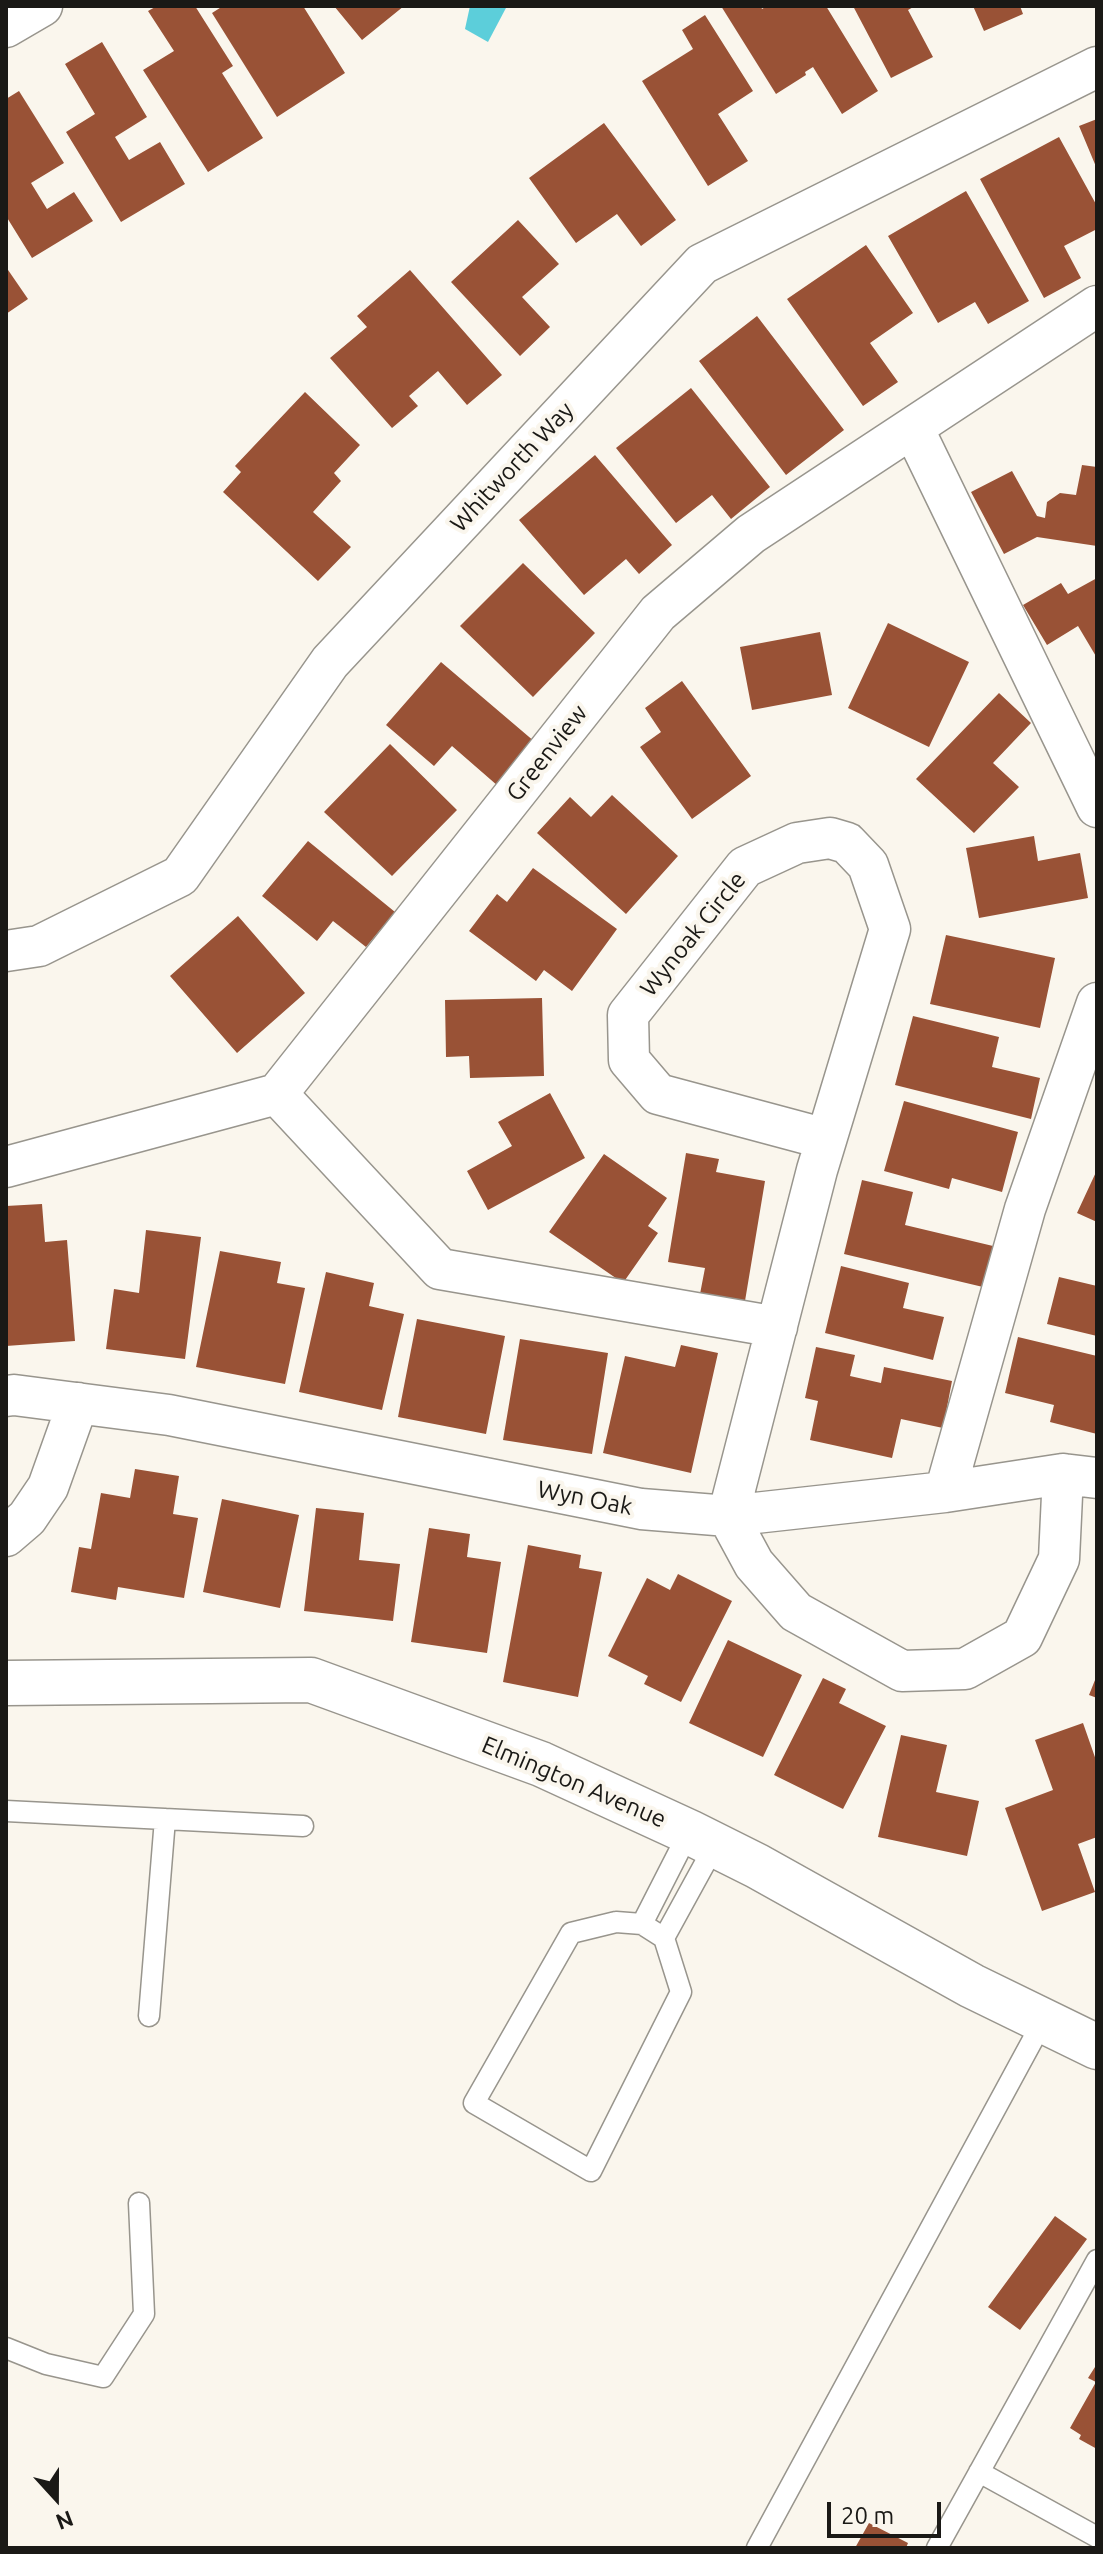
<!DOCTYPE html>
<html>
<head>
<meta charset="utf-8">
<style>
  body { margin:0 }
  #map { position:relative; width:1103px; height:2554px; overflow:hidden; background:#faf6ed; font-family:Ubuntu,sans-serif }
  canvas { display:block }
  .frame { position:absolute; inset:0; border:8px solid #1a1916; pointer-events:none }
  .north { position:absolute; left:16px; top:2458px; width:80px; height:80px; -webkit-text-stroke:6px #faf6ed; paint-order:stroke; rotate:159deg; font-size:22px; font-weight:700; line-height:32px; text-align:center; color:#1a1916 }
  .north::after { content:''; display:block; margin:auto; width:28px; height:36px; background:#1a1916; clip-path:polygon(50% 0,100% 100%,50% 72%,0 100%) }
  .scale { position:absolute; left:827px; top:2502px; width:114px; height:36px; box-sizing:border-box; border:4px solid #1a1916; border-top:0; padding-left:10px; font-size:24px; line-height:28px; white-space:nowrap; color:#1a1916; -webkit-text-stroke:6px #faf6ed; paint-order:stroke }
</style>
</head>
<body>
<div id="map">
<canvas width="1103" height="2554"></canvas>
<div class="frame"></div>
<div class="north">N</div>
<div class="scale">20 m</div>
</div>
<script>
const ctx = document.querySelector('canvas').getContext('2d');
ctx.lineJoin = 'round';
function paint(path, color) { ctx.fillStyle = color; ctx.fill(path, 'evenodd'); }
const shape = rows => new Path2D(rows.map(r => 'M' + r).join(''));
function trace(path, color, width, dash) { ctx.strokeStyle = color; ctx.lineWidth = width; ctx.lineCap = dash ? 'butt' : 'round'; ctx.setLineDash(dash || []); ctx.stroke(path); }
function label(font, color, halo, rows, align = 'center') {
  ctx.font = font + ' Ubuntu,sans-serif'; ctx.lineWidth = 8; ctx.setLineDash([]); ctx.textBaseline = 'middle'; ctx.strokeStyle = halo; ctx.fillStyle = color; for (const [text, x, y, turn = 0] of rows) {
    ctx.save(); ctx.translate(x, y); ctx.rotate((+turn || 0) * Math.PI / 180); ctx.textAlign = isNaN(turn) ? turn : align; if (halo) ctx.strokeText(text, 0, 0); ctx.fillText(text, 0, 0); ctx.restore();
  }
}
const water = shape([
  [470,6,507,6,488,42,465,29]
]);
const building = shape([
  [157,6,195,6,233,66,222,73,263,138,208,172,143,70,174,51,148,11],
  [223,6,303,6,345,73,277,117,212,13],
  [334,6,404,6,362,40],
  [721,6,761,6,762,9,767,6,826,6,878,91,842,114,813,67,805,72,806,75,776,94],
  [853,6,915,6,908,10,933,57,891,78],
  [973,6,1020,6,1023,14,984,31],
  [705,15,753,91,718,114,748,161,708,186,642,81,693,49,682,30],
  [102,42,147,117,115,137,129,160,160,142,185,184,121,222,66,132,95,114,65,64],
  [19,91,64,163,31,183,47,209,74,192,93,221,32,258,6,216,6,99],
  [1097,119,1097,169,1079,126],
  [604,123,676,220,641,246,617,214,576,243,529,178],
  [1059,137,1097,206,1097,229,1064,246,1081,278,1044,298,980,179],
  [966,191,1029,301,988,324,975,302,938,323,888,236],
  [518,220,559,264,522,297,550,327,520,356,451,282],
  [866,245,913,313,870,343,898,382,863,406,787,299],
  [6,267,28,299,6,314],
  [410,270,502,375,467,405,438,371,409,396,418,406,392,428,330,358,367,327,357,316],
  [757,316,844,430,786,475,699,361],
  [691,388,770,487,731,519,712,495,676,523,616,448],
  [305,392,360,445,334,473,341,481,313,512,351,547,318,581,223,492,241,472,235,466],
  [595,455,672,545,639,574,626,559,584,595,519,520],
  [1082,465,1097,467,1097,546,1037,537,1004,554,971,492,1012,471,1037,516,1045,518,1047,502,1060,493,1076,495],
  [523,563,595,633,533,697,460,626],
  [1097,578,1097,658,1078,626,1047,645,1023,605,1061,583,1068,594],
  [888,623,969,662,929,747,848,708],
  [820,632,832,695,752,710,740,647],
  [441,662,535,742,498,786,452,746,434,766,386,725],
  [682,681,751,776,692,819,640,747,661,732,645,708],
  [999,693,1031,723,993,763,1019,787,974,833,916,779],
  [390,744,457,810,392,876,324,812],
  [612,795,678,856,626,914,537,833,570,797,591,817],
  [1034,836,1038,861,1080,853,1088,898,979,918,966,848],
  [308,841,395,912,366,947,333,921,317,941,262,896],
  [533,868,617,929,572,991,544,970,536,981,469,931,497,894,507,902],
  [238,916,305,993,237,1053,170,976],
  [946,935,1055,958,1040,1028,930,1004],
  [542,998,544,1076,470,1078,469,1056,446,1057,445,1000],
  [913,1016,999,1037,992,1067,1040,1078,1031,1119,895,1085],
  [550,1093,585,1158,488,1210,467,1171,512,1146,498,1122],
  [904,1101,1018,1132,1002,1192,952,1178,949,1189,884,1171],
  [686,1153,719,1159,716,1172,765,1181,745,1301,700,1294,705,1268,668,1262],
  [604,1154,667,1198,648,1226,658,1233,623,1283,549,1232],
  [1097,1170,1097,1222,1077,1213],
  [862,1180,913,1192,905,1225,993,1246,983,1287,844,1254],
  [42,1204,45,1242,67,1240,75,1341,6,1346,6,1206],
  [146,1230,201,1237,185,1359,106,1349,114,1289,139,1293],
  [220,1251,281,1262,277,1283,305,1288,285,1384,196,1367],
  [841,1266,909,1283,903,1308,944,1317,933,1360,825,1333],
  [326,1272,374,1283,369,1306,404,1314,382,1410,299,1392],
  [1059,1277,1097,1286,1097,1336,1047,1324],
  [417,1319,505,1336,486,1434,398,1417],
  [1018,1337,1097,1356,1097,1434,1050,1422,1054,1405,1005,1393],
  [520,1339,608,1353,592,1454,503,1440],
  [681,1345,718,1353,691,1473,603,1453,625,1356,675,1367],
  [816,1347,855,1355,850,1376,881,1383,884,1367,952,1381,943,1428,901,1419,892,1458,810,1440,818,1401,805,1398],
  [135,1469,179,1476,173,1514,198,1518,184,1598,118,1587,116,1600,71,1592,79,1547,91,1549,101,1493,130,1498],
  [222,1499,299,1515,280,1608,203,1592],
  [316,1508,364,1513,359,1560,400,1564,393,1621,304,1611],
  [429,1528,470,1534,467,1557,501,1562,487,1653,411,1642],
  [528,1545,581,1555,579,1568,602,1572,578,1697,503,1682],
  [678,1574,732,1601,681,1702,644,1684,648,1676,608,1656,647,1578,670,1590],
  [728,1640,802,1675,763,1757,689,1723],
  [1097,1675,1097,1698,1089,1695],
  [823,1678,846,1689,839,1703,886,1726,843,1809,774,1775],
  [1083,1723,1097,1763,1097,1837,1078,1844,1095,1892,1042,1911,1005,1808,1053,1790,1035,1740],
  [901,1735,947,1745,936,1792,979,1801,967,1856,878,1837],
  [1055,2216,1087,2239,1020,2330,988,2307],
  [1095,2367,1097,2368,1097,2449,1079,2439,1081,2435,1070,2428,1096,2382,1088,2378],
  [869,2523,908,2543,906,2548,855,2548]
]);
const lane = shape([
  [6,1811,303,1826],
  [616,1922,642,1924,664,1938,681,1992,591,2171,474,2103,571,1933,616,1922],
  [642,1924,689,1832],
  [664,1938,715,1845],
  [149,2016,165,1819],
  [6,2348,46,2364,103,2377,144,2314,139,2203],
  [979,2472,1097,2537],
  [757,2548,1043,2021],
  [937,2548,1097,2260]
]);
const street = shape([
  [6,27,42,6],
  [913,428,1097,807],
  [6,951,39,946,180,876,330,662,702,264,1097,67],
  [277,1094,440,1269,777,1327],
  [826,1139,658,1094,629,1060,628,1015,745,867,797,843,830,838,847,843,868,865,890,929,817,1170,728,1516,754,1564,796,1612,902,1671,965,1669,1022,1637,1059,1559,1063,1474],
  [6,1167,277,1094,658,613,751,534,1097,306],
  [6,1396,14,1395,169,1415,641,1509,728,1516,945,1492,1063,1474,1097,1478],
  [945,1492,1025,1209,1097,1003],
  [6,1536,27,1518,48,1487,78,1403]
]);
const secondary = shape([
  [6,1683,311,1680,541,1764,689,1832,757,1866,972,1986,1097,2047]
]);
const streetNames = [
  ["Whitworth Way",512,467,-47],
  ["Greenview",547,753,-52],
  ["Wynoak Circle",693,934,-51],
  ["Wyn Oak",585,1498,11],
  ["Elmington Avenue",574,1782,23]
];
paint(water, '#5cceda');
paint(building, '#995236');
trace(lane, '#98958d', 23);
trace(street, '#98958d', 43);
trace(secondary, '#98958d', 47);
trace(lane, '#fff', 20);
trace(street, '#fff', 40);
trace(secondary, '#fff', 44);
label('24px', '#1a1916', '#faf6ed', streetNames);
</script>
</body>
</html>
